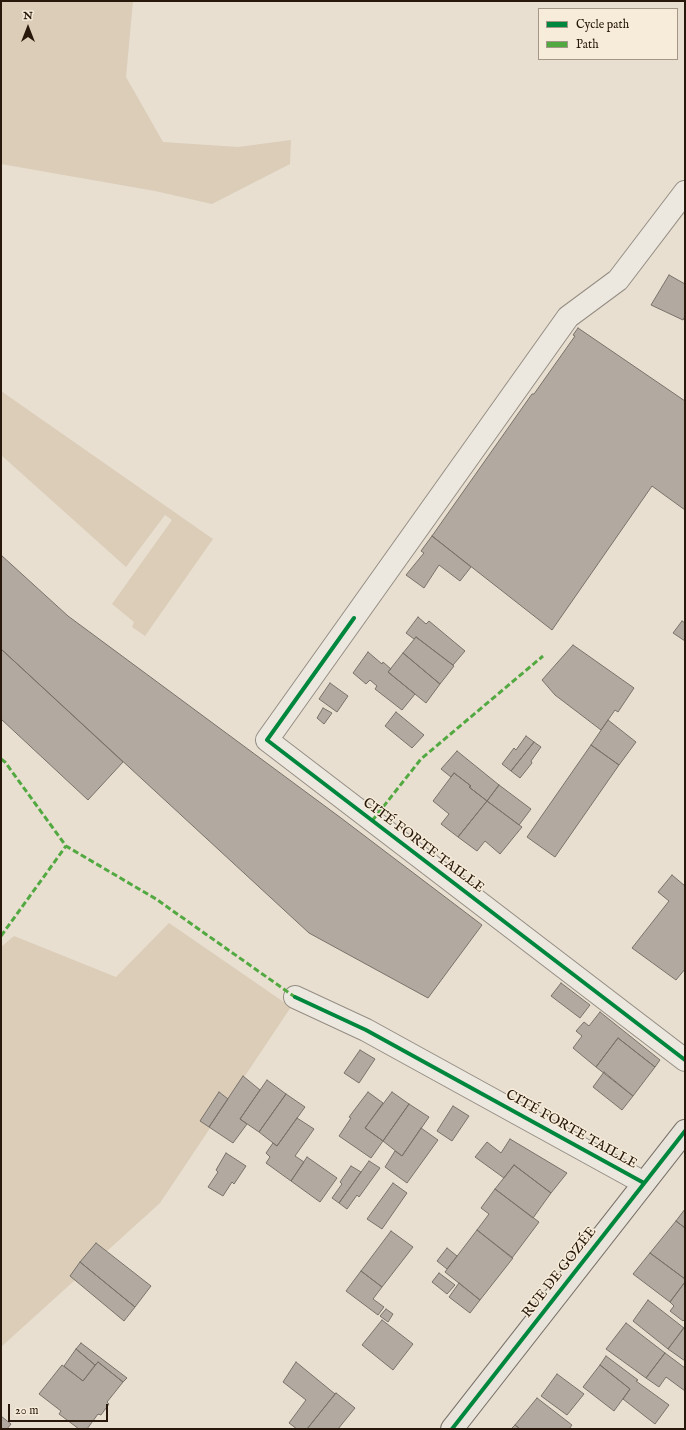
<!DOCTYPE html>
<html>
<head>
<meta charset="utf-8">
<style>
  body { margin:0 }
  #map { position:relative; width:686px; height:1430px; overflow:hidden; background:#e8dfd0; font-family:"IM FELL English",serif }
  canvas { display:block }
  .frame { position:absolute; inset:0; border:2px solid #27180b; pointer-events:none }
  .legend { position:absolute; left:538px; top:8px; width:140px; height:52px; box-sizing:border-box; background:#f7ecd9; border:1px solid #a49787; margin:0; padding:5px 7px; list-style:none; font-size:12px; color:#27180b }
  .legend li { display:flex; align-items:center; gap:8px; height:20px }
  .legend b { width:20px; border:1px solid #a49787 }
  .north { position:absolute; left:8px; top:8px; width:40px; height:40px; -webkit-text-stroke:3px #f7ecd9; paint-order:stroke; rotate:0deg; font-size:11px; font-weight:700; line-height:16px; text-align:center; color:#27180b }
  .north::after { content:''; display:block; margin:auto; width:14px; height:18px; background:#27180b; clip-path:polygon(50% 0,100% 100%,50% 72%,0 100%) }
  .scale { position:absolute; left:8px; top:1404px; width:100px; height:18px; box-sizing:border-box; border:2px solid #27180b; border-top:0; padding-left:5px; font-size:12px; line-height:14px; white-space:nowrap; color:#27180b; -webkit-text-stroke:3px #f7ecd9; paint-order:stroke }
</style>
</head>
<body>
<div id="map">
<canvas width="686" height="1430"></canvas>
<div class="frame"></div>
<ul class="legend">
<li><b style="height:5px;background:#00873e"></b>Cycle path</li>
<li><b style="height:5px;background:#53a941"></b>Path</li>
</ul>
<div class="north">N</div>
<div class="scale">20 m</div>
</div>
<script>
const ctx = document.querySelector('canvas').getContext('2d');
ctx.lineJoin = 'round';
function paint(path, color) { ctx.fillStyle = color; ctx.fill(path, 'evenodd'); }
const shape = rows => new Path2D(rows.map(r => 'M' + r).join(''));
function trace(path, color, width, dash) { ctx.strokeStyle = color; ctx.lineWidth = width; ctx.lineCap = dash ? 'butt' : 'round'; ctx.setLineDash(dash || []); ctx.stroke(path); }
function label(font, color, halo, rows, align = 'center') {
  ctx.font = font + ' "IM FELL English",serif'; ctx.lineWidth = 3; ctx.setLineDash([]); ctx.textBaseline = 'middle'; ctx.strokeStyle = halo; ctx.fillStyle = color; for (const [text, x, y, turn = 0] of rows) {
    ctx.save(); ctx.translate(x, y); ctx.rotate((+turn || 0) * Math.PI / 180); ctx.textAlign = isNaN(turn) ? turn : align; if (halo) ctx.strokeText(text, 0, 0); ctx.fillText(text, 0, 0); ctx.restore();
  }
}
const green = shape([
  [1,1,133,1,126,77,163,142,238,147,291,140,290,164,212,204,155,191,1,164],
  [1,391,213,539,145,636,132,627,134,622,112,604,172,520,165,515,126,567,1,455],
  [169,923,291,1007,160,1203,1,1347,1,947,14,936,116,977]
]);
const building = shape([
  [669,275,685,284,685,316,683,320,651,305,669,275],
  [578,328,685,401,685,510,652,486,552,630,432,536,532,394,534,394,575,336,573,335,578,328],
  [432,536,471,567,460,581,439,565,424,588,406,575,424,553,421,551,432,536],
  [1,555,68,616,341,818,482,925,428,998,309,933,1,649,1,555],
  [418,617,426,624,429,621,465,651,453,665,416,637,414,639,406,633,418,617],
  [682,621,685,623,685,641,673,633,682,621],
  [416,637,454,666,440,684,403,653,416,637],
  [573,645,634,688,618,712,615,710,601,730,555,695,542,680,573,645],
  [1,649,123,762,88,800,1,719,1,649],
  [368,652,382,664,383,662,391,669,388,672,415,694,402,710,375,689,377,686,370,680,366,684,353,673,368,652],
  [403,653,440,684,426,703,388,672,403,653],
  [330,683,348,696,337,712,319,699,330,683],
  [323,708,332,713,324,724,317,718,323,708],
  [396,712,424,735,412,748,385,726,396,712],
  [608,720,636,742,619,765,591,745,608,720],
  [526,736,534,742,511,771,502,764,514,748,516,750,526,736],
  [534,742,541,747,531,761,532,763,520,778,511,771,534,742],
  [591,745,619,765,555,857,527,837,591,745],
  [457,751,499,785,487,801,469,787,471,786,454,773,451,777,441,769,457,751],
  [454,773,471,786,469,787,487,801,458,837,441,824,449,814,433,801,454,773],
  [499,785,531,809,519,825,487,801,499,785],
  [487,801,522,827,500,854,485,841,477,851,458,837,487,801],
  [672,875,685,886,685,969,676,980,632,948,669,901,658,892,672,875],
  [561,983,590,1005,580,1018,551,996,561,983],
  [600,1012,660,1060,655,1067,618,1038,596,1067,573,1048,582,1036,576,1031,584,1022,589,1026,600,1012],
  [618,1038,655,1067,633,1096,596,1067,618,1038],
  [360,1050,375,1059,359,1083,344,1073,360,1050],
  [604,1072,633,1096,622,1110,593,1087,604,1072],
  [243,1076,260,1090,240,1119,247,1124,233,1143,209,1127,243,1076],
  [267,1080,286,1094,259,1132,240,1119,267,1080],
  [219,1092,228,1099,209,1127,200,1121,219,1092],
  [368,1092,383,1103,365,1128,383,1141,371,1158,339,1136,351,1118,349,1117,368,1092],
  [392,1092,409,1104,383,1141,365,1128,392,1092],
  [286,1094,305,1107,277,1146,259,1132,286,1094],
  [409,1104,429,1117,402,1156,383,1141,409,1104],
  [453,1106,469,1116,452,1141,437,1131,453,1106],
  [297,1118,314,1129,295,1156,304,1162,291,1181,266,1163,270,1157,266,1153,273,1143,277,1146,297,1118],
  [421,1128,438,1140,407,1183,385,1167,395,1151,402,1156,421,1128],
  [510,1139,567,1173,551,1193,514,1165,504,1178,475,1157,487,1142,501,1153,510,1139],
  [226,1153,246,1166,234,1184,232,1182,223,1196,208,1187,218,1172,216,1170,226,1153],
  [307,1157,337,1178,320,1202,291,1181,307,1157],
  [369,1161,380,1168,359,1197,357,1195,347,1209,339,1203,369,1161],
  [514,1165,551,1193,533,1218,495,1189,514,1165],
  [351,1166,361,1172,339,1203,332,1198,342,1184,340,1182,351,1166],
  [393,1183,407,1193,382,1229,367,1219,393,1183],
  [495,1189,539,1222,512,1258,477,1230,489,1214,481,1208,495,1189],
  [685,1209,685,1228,676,1221,685,1209],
  [676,1221,685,1228,685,1279,650,1253,676,1221],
  [477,1230,513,1258,480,1300,445,1272,477,1230],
  [391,1231,413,1247,382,1287,361,1271,391,1231],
  [96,1243,151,1286,135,1307,80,1262,96,1243],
  [447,1248,457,1256,447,1269,437,1261,447,1248],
  [650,1253,685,1279,685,1282,670,1302,633,1274,650,1253],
  [80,1262,135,1307,124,1321,70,1276,80,1262],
  [361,1271,382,1287,373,1299,384,1307,378,1315,346,1291,361,1271],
  [439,1273,455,1285,447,1294,432,1282,439,1273],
  [685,1282,685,1319,683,1321,670,1311,674,1306,670,1302,685,1282],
  [459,1283,480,1300,470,1313,449,1297,459,1283],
  [648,1300,684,1328,668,1349,633,1321,648,1300],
  [386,1309,393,1314,388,1322,380,1316,386,1309],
  [382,1320,413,1344,393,1370,362,1345,382,1320],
  [626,1323,665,1353,646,1378,606,1349,626,1323],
  [685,1326,685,1361,668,1349,685,1326],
  [81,1343,127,1378,123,1382,98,1362,95,1365,76,1349,81,1343],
  [76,1349,95,1365,83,1381,64,1366,76,1349],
  [665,1353,685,1368,685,1391,666,1377,659,1387,646,1378,665,1353],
  [606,1356,638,1380,636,1381,669,1405,655,1424,623,1399,630,1389,600,1365,606,1356],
  [98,1362,123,1382,107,1402,109,1404,101,1415,98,1414,87,1429,79,1429,59,1414,61,1411,39,1394,62,1365,83,1381,98,1362],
  [296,1362,335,1394,307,1429,297,1429,289,1423,306,1400,283,1382,296,1362],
  [600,1365,630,1389,614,1411,583,1387,600,1365],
  [557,1374,584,1394,567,1415,541,1396,557,1374],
  [336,1393,355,1408,338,1429,307,1429,336,1393],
  [537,1398,572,1425,569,1429,520,1429,515,1425,537,1398],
  [1,1416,11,1424,7,1429,1,1429,1,1416],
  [515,1425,520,1429,511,1429,515,1425]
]);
const minor = shape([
  [685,192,618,280,568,317,267,740,685,1060],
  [295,997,366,1030,644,1183]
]);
const major = shape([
  [452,1429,685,1131]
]);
const quiet = shape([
  [1,759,5,762,66,846,156,899,295,997],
  [372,821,421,759,543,656],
  [1,936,66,846]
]);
const cycleway = shape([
  [354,618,267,740,685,1060],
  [295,997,366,1030,644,1183],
  [452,1429,685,1131]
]);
const streetNames = [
  ["CITÉ FORTE TAILLE",423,846,37],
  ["CITÉ FORTE TAILLE",571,1130,29],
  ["RUE DE GOZÉE",560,1273,-52]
];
paint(green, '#dbcdb8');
paint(building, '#b2aaa0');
trace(building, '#797269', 1);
trace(minor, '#948d83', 24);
trace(major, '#797269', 24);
trace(minor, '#ece8e0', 22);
trace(major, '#e9e4db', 22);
trace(quiet, '#53a941', 3, [6, 3]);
trace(cycleway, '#00873e', 4);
label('14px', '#27180b', '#f7ecd9', streetNames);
</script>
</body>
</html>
